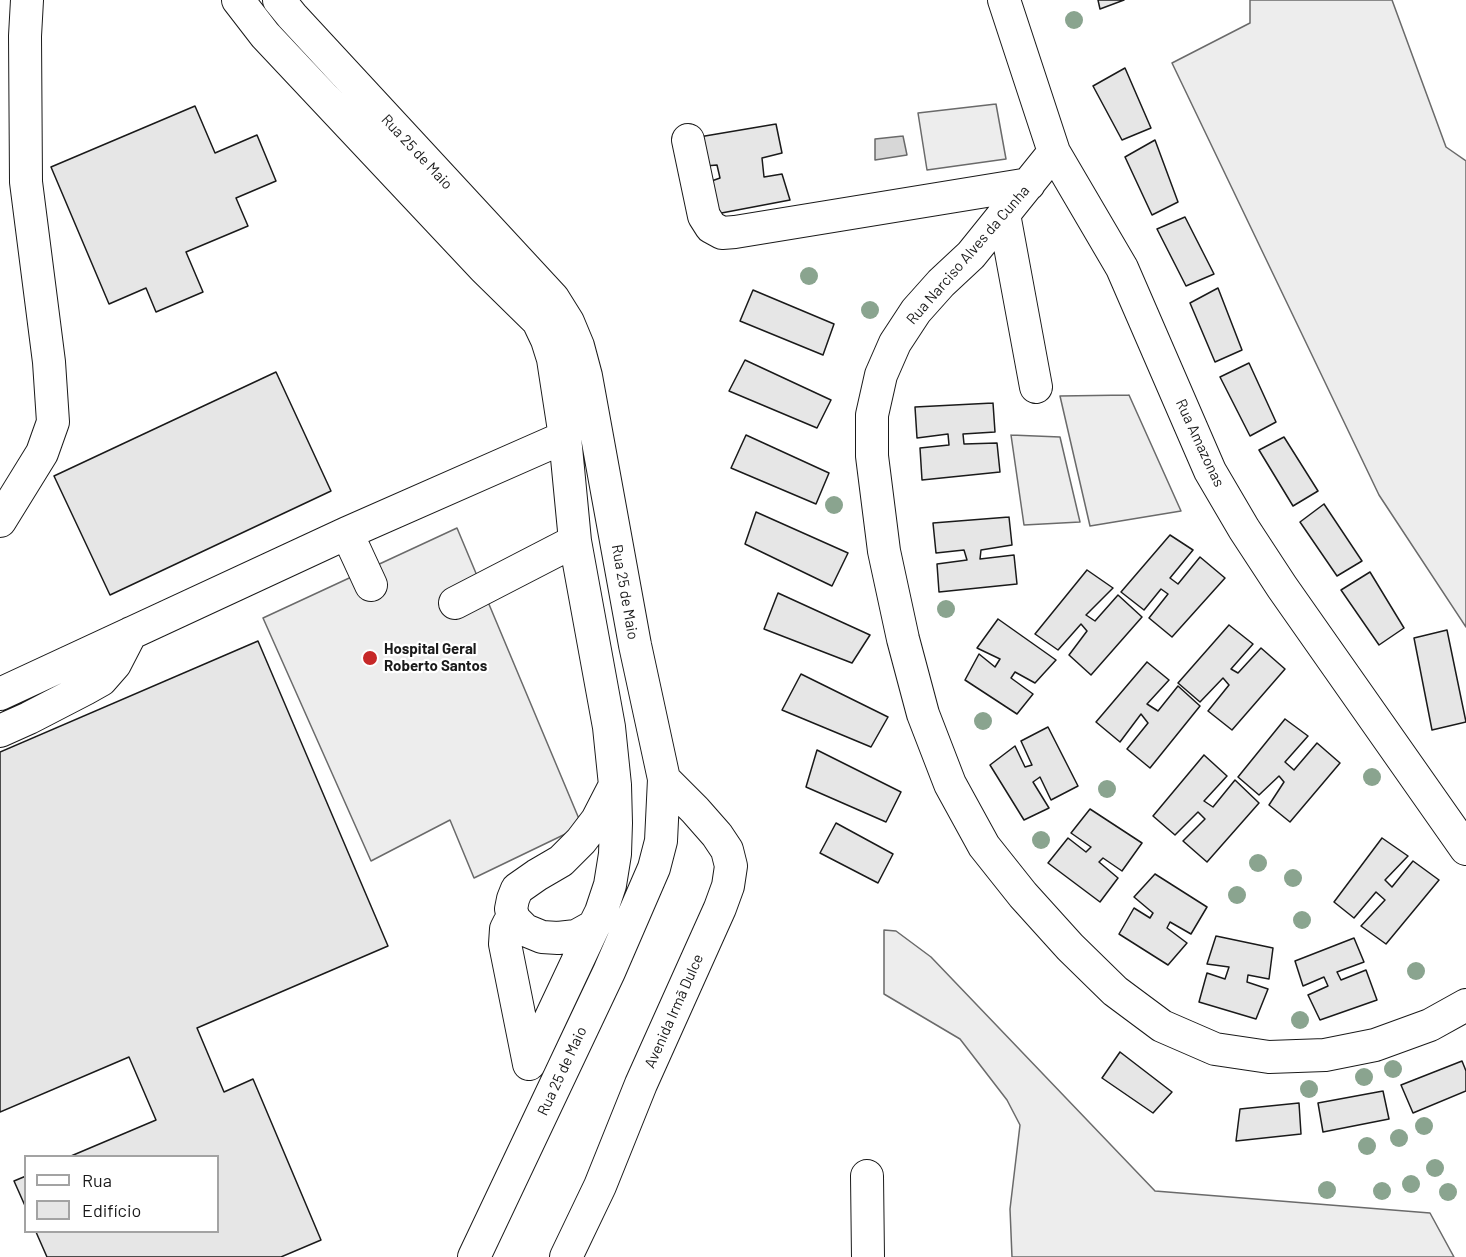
<!DOCTYPE html>
<html>
<head>
<meta charset="utf-8">
<style>
  body { margin:0 }
  #map { position:relative; width:1466px; height:1257px; overflow:hidden; background:#fff; font-family:Barlow,sans-serif }
  canvas { display:block }
  .legend { position:absolute; left:24px; top:1155px; width:195px; height:78px; box-sizing:border-box; background:#fff; border:2px solid #a3a3a3; margin:0; padding:8px 10px; list-style:none; font-size:18px; color:#1a1a1a }
  .legend li { display:flex; align-items:center; gap:12px; height:30px }
  .legend b { width:30px; border:2px solid #a3a3a3 }
</style>
</head>
<body>
<div id="map">
<canvas width="1466" height="1257"></canvas>
<ul class="legend">
<li><b style="height:8px;background:#fff"></b>Rua</li>
<li><b style="height:16px;background:#e6e6e6"></b>Edifício</li>
</ul>
</div>
<script>
const ctx = document.querySelector('canvas').getContext('2d');
ctx.lineJoin = 'round';
function paint(path, color) { ctx.fillStyle = color; ctx.fill(path, 'evenodd'); }
const shape = rows => new Path2D(rows.map(r => 'M' + r).join(''));
function trace(path, color, width, dash) { ctx.strokeStyle = color; ctx.lineWidth = width; ctx.lineCap = dash ? 'butt' : 'round'; ctx.setLineDash(dash || []); ctx.stroke(path); }
function label(font, color, halo, rows, align = 'center') {
  ctx.font = font + ' Barlow,sans-serif'; ctx.lineWidth = 4.5; ctx.setLineDash([]); ctx.textBaseline = 'middle'; ctx.strokeStyle = halo; ctx.fillStyle = color; for (const [text, x, y, turn = 0] of rows) {
    ctx.save(); ctx.translate(x, y); ctx.rotate((+turn || 0) * Math.PI / 180); ctx.textAlign = isNaN(turn) ? turn : align; if (halo) ctx.strokeText(text, 0, 0); ctx.fillText(text, 0, 0); ctx.restore();
  }
}
const built = shape([
  [1250,0,1392,0,1446,147,1466,161,1466,627,1379,495,1172,63,1250,23,1250,0],
  [996,104,1006,159,927,170,918,113,996,104],
  [1129,395,1181,511,1090,526,1060,396,1129,395],
  [1011,435,1060,437,1080,522,1024,525,1011,435],
  [457,528,582,826,474,878,450,820,371,861,263,618,457,528],
  [884,930,896,931,931,957,1155,1191,1430,1213,1454,1257,1012,1257,1010,1209,1020,1125,1007,1100,960,1039,884,994,884,930]
]);
const water = shape([
  [903,136,907,155,875,160,875,139,903,136]
]);
const building = shape([
  [1098,0,1124,0,1100,9,1098,0],
  [1125,68,1151,128,1122,140,1093,86,1125,68],
  [195,106,215,153,257,135,276,181,236,198,248,226,186,252,203,292,156,312,146,288,109,304,51,167,195,106],
  [776,124,782,153,762,158,764,177,782,174,790,200,711,215,706,183,720,178,717,165,705,166,699,137,776,124],
  [1155,140,1178,202,1152,215,1125,157,1155,140],
  [1185,217,1214,274,1186,286,1157,229,1185,217],
  [1218,288,1242,350,1215,362,1190,303,1218,288],
  [753,290,834,324,823,355,740,321,753,290],
  [745,360,831,400,817,428,729,391,745,360],
  [1249,363,1276,422,1250,436,1220,377,1249,363],
  [276,372,331,491,110,595,54,476,276,372],
  [993,403,995,432,963,434,964,444,997,443,1000,472,922,480,920,448,949,445,948,434,917,438,915,407,993,403],
  [746,435,829,473,816,504,731,468,746,435],
  [1284,437,1318,491,1293,506,1259,450,1284,437],
  [1324,504,1362,561,1337,576,1300,522,1324,504],
  [756,512,848,553,832,586,745,544,756,512],
  [1009,517,1012,545,981,550,980,559,1014,555,1017,584,939,592,937,564,967,560,964,550,936,553,933,523,1009,517],
  [1170,535,1193,550,1170,578,1178,584,1200,557,1225,578,1172,637,1149,618,1168,594,1161,589,1144,610,1121,592,1170,535],
  [1087,570,1113,588,1086,615,1095,621,1118,595,1142,617,1091,675,1069,655,1087,631,1081,624,1058,650,1035,634,1087,570],
  [1370,572,1404,628,1379,645,1341,590,1370,572],
  [778,593,870,635,852,663,764,629,778,593],
  [998,619,1056,660,1035,683,1015,672,1011,678,1033,694,1017,714,965,680,979,654,995,667,1000,659,977,648,998,619],
  [1229,625,1253,644,1231,669,1238,673,1261,648,1285,669,1232,730,1208,711,1229,685,1223,678,1200,702,1178,683,1229,625],
  [1447,630,1466,722,1432,730,1414,638,1447,630],
  [258,641,388,946,197,1028,224,1092,253,1079,321,1240,281,1257,47,1257,36,1232,218,1232,218,1156,71,1156,156,1120,129,1057,0,1112,0,752,258,641],
  [1147,662,1169,680,1147,704,1158,711,1178,686,1200,706,1150,768,1127,749,1148,723,1141,714,1120,742,1096,722,1147,662],
  [801,674,888,717,871,747,782,710,801,674],
  [1285,719,1308,736,1285,762,1294,770,1317,743,1340,763,1290,822,1269,805,1284,782,1279,776,1259,795,1238,777,1285,719],
  [1048,727,1078,786,1051,800,1040,777,1033,782,1049,808,1024,820,990,765,1015,746,1025,767,1032,765,1021,741,1048,727],
  [817,750,901,792,886,822,806,787,817,750],
  [1204,755,1227,776,1204,801,1213,807,1235,780,1259,803,1207,862,1183,841,1205,819,1198,812,1175,835,1153,816,1204,755],
  [1090,809,1142,843,1122,871,1103,858,1099,862,1118,878,1100,902,1048,863,1068,838,1086,852,1091,847,1071,833,1090,809],
  [836,823,893,854,878,883,820,853,836,823],
  [1382,838,1408,856,1385,880,1392,887,1413,861,1439,880,1386,944,1361,926,1385,900,1376,892,1354,918,1334,902,1382,838],
  [1155,874,1207,907,1191,934,1170,922,1167,928,1187,943,1168,965,1119,934,1134,908,1150,918,1153,913,1134,897,1155,874],
  [1216,936,1273,948,1269,979,1248,975,1247,982,1268,989,1256,1019,1199,1002,1207,973,1225,979,1229,967,1207,964,1216,936],
  [1354,938,1364,962,1337,972,1341,980,1366,970,1377,1000,1320,1020,1308,995,1328,986,1324,977,1303,986,1295,961,1354,938],
  [1120,1052,1172,1092,1153,1113,1102,1078,1120,1052],
  [1462,1061,1466,1071,1466,1091,1413,1113,1401,1085,1462,1061],
  [1383,1091,1389,1119,1323,1132,1318,1103,1383,1091],
  [1299,1103,1301,1134,1236,1141,1240,1109,1299,1103],
  [26,1176,26,1208,14,1181,26,1176]
]);
const minor = shape([
  [238,0,265,35,484,268,538,321,547,340,553,359,565,437,575,541,609,727,615,785,616,823,615,854,610,885,601,912,594,926,576,936,558,938,542,937,525,930,514,919,511,909,513,899,517,889,537,875,561,861,581,841,597,820,615,785],
  [279,0,292,16,553,298,568,322,578,346,586,376,635,645,664,779,661,841,654,868,609,972,474,1257],
  [1004,0,1054,152,1122,268,1210,471,1244,529,1282,587,1466,849],
  [688,140,704,216,711,227,722,233,735,232,1029,184],
  [1054,152,971,255,941,283,916,311,895,343,881,375,872,415,872,456,884,551,903,639,923,714,950,784,984,846,1023,895,1070,947,1115,991,1162,1026,1215,1049,1269,1057,1325,1055,1375,1045,1430,1025,1466,1005],
  [1004,214,1036,387],
  [0,521,42,453,53,422,49,362,26,182,25,36,27,0],
  [347,533,371,585],
  [455,603,575,541],
  [0,694,347,533,565,437],
  [0,731,29,718,85,689,101,680,115,664,131,633],
  [514,919,509,923,506,929,505,944,529,1064],
  [529,1064,594,926],
  [867,1176,868,1257],
  [566,1257,600,1186,641,1084,720,908,728,886,731,866,727,850,717,835,695,810,664,779]
]);
const trees = [
  [1074,20],
  [809,276],
  [870,310],
  [834,505],
  [946,609],
  [983,721],
  [1372,777],
  [1107,789],
  [1041,840],
  [1258,863],
  [1293,878],
  [1237,895],
  [1302,920],
  [1416,971],
  [1300,1020],
  [1393,1069],
  [1364,1077],
  [1309,1089],
  [1424,1126],
  [1399,1138],
  [1367,1146],
  [1435,1168],
  [1411,1184],
  [1327,1190],
  [1382,1191],
  [1448,1192]
];
const markers = [
  [370,658,8,"#c62828"]
];
const streetNames = [
  ["Rua 25 de Maio",417,152,47],
  ["Rua Narciso Alves da Cunha",968,255,-49],
  ["Rua Amazonas",1200,443,65],
  ["Rua 25 de Maio",625,592,80],
  ["Avenida Irmã Dulce",674,1011,-66],
  ["Rua 25 de Maio",562,1071,-65]
];
const poiNames = [
  ["Hospital Geral",384,649],
  ["Roberto Santos",384,666]
];
paint(built, '#ededed');
trace(built, '#6a6a6a', 1.5);
paint(water, '#d7d7d7');
trace(water, '#6a6a6a', 1.5);
paint(building, '#e6e6e6');
trace(building, '#1a1a1a', 1.5);
trace(minor, '#1a1a1a', 34);
trace(minor, '#fff', 32);
ctx.fillStyle = '#8aa48f';
for (const [x, y] of trees) { ctx.beginPath(); ctx.arc(x, y, 9, 0, 2 * Math.PI); ctx.fill(); }
for (const [x, y, r, color] of markers) { const dot = new Path2D(); dot.arc(x, y, r, 0, 2 * Math.PI); ctx.fillStyle = color; ctx.fill(dot); trace(dot, '#fff', 2); }
label('15px', '#1a1a1a', '#fff', streetNames);
label('bold 15px', '#1a1a1a', '#fff', poiNames, 'left');
</script>
</body>
</html>
